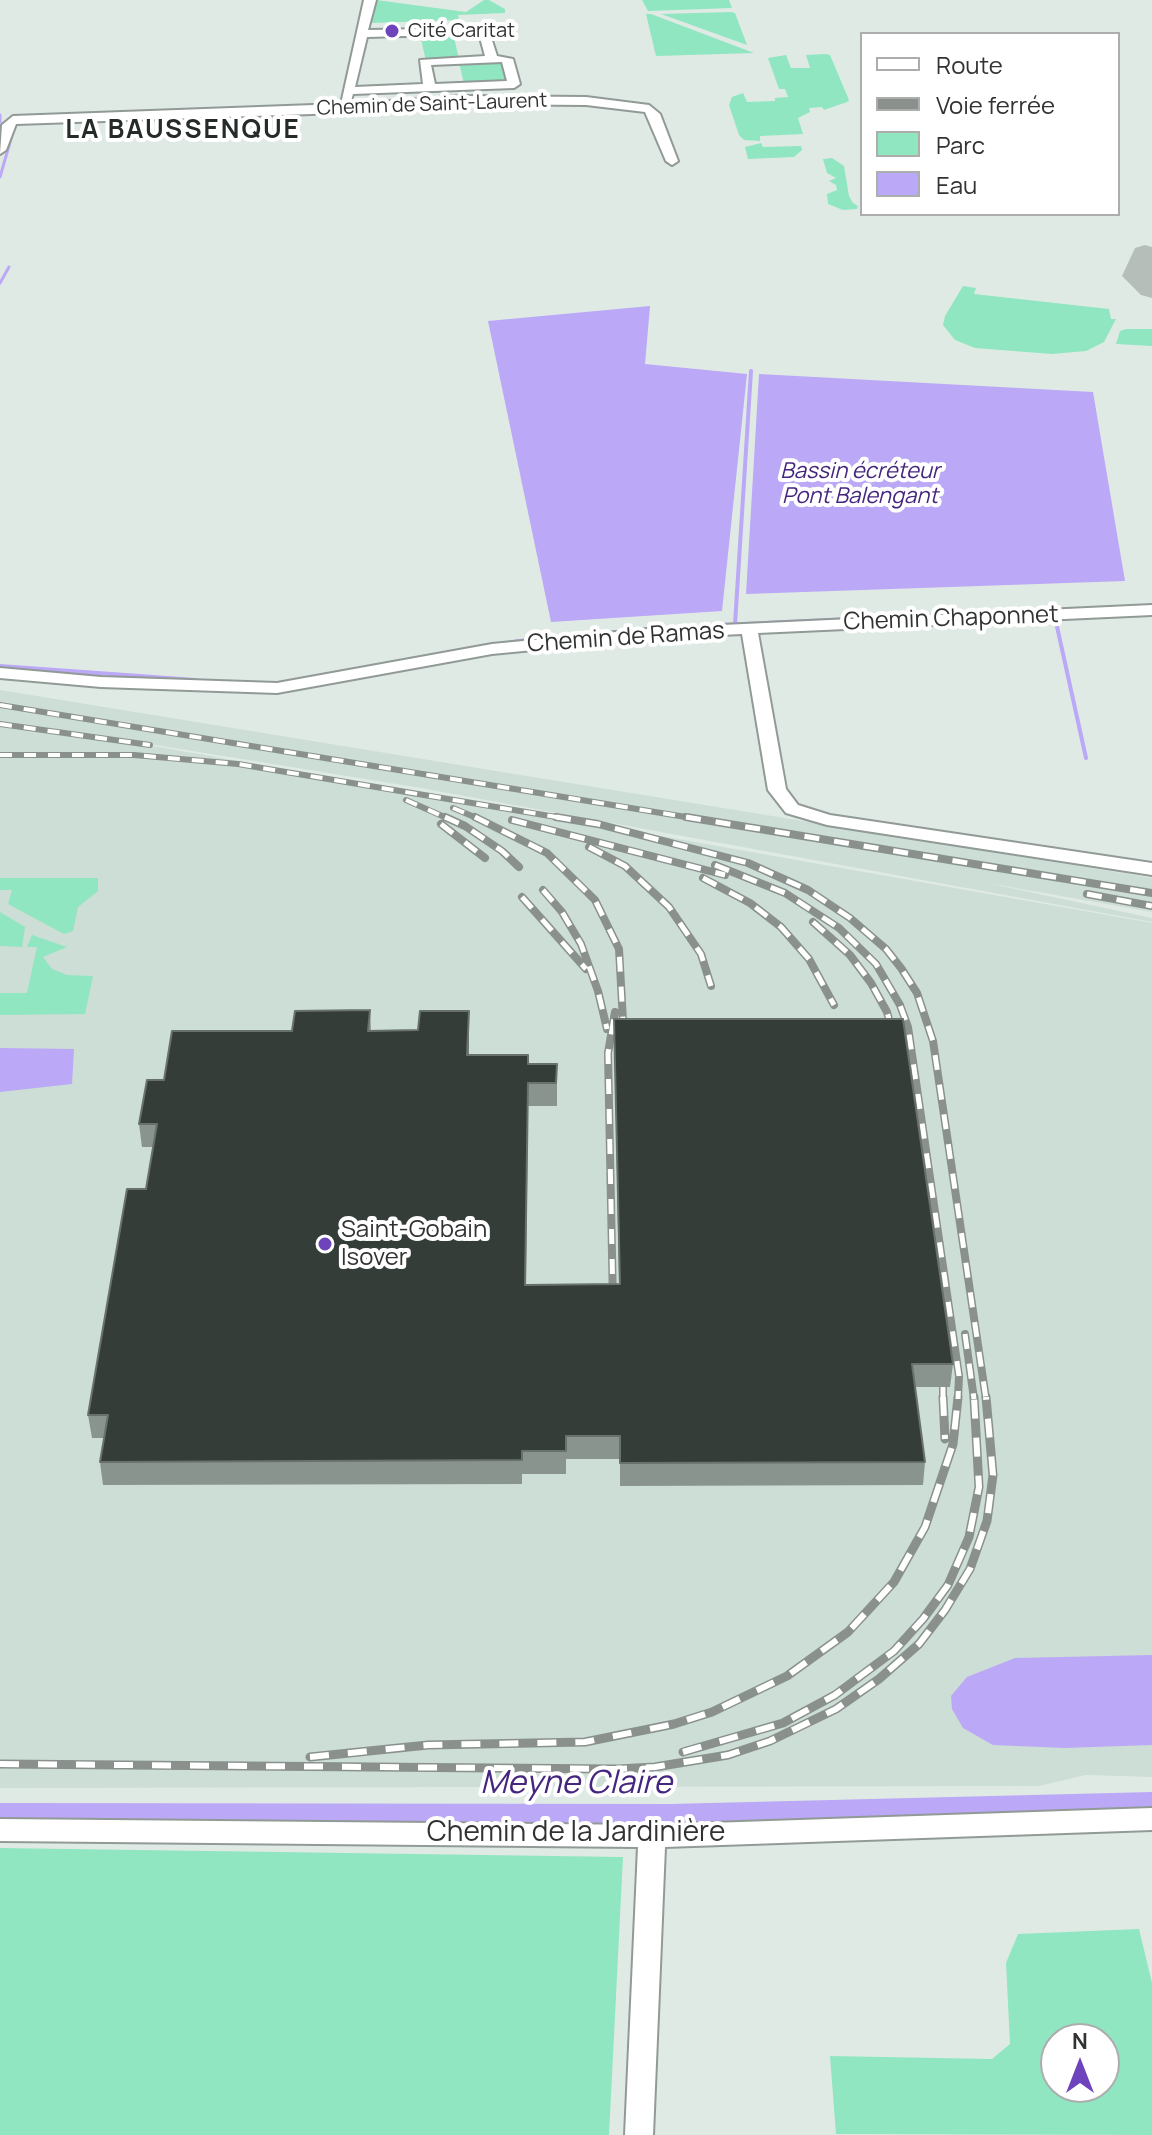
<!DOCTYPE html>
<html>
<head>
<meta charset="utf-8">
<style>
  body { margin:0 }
  #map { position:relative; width:1152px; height:2135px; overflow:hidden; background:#e0eae5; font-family:Manrope,sans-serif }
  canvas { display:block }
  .legend { position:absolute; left:860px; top:32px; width:260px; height:184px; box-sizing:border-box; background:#fff; border:2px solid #acadad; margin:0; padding:10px 14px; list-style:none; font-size:24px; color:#303331 }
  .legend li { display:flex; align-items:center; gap:16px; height:40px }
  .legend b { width:40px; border:2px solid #acadad }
  .north { position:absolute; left:1040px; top:2023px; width:80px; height:80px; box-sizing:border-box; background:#fff; border:2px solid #acadad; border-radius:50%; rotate:0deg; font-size:22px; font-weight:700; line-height:32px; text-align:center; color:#303331 }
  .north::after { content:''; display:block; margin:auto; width:28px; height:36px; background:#6e44bd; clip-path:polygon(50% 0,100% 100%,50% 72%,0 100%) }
</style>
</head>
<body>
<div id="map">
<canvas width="1152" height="2135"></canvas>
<ul class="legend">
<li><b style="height:10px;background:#fff"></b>Route</li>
<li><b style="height:10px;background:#8a918d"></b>Voie ferrée</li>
<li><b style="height:22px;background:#8fe6c0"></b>Parc</li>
<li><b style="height:22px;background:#bba8f6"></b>Eau</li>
</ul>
<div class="north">N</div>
</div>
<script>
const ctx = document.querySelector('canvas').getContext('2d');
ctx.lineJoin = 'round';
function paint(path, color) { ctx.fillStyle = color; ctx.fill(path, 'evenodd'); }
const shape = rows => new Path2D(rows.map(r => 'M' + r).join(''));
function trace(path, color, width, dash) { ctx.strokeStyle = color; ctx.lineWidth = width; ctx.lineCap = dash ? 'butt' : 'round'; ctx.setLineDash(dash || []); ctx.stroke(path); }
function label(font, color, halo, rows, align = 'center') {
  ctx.font = font + ' Manrope,sans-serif'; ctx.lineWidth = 8; ctx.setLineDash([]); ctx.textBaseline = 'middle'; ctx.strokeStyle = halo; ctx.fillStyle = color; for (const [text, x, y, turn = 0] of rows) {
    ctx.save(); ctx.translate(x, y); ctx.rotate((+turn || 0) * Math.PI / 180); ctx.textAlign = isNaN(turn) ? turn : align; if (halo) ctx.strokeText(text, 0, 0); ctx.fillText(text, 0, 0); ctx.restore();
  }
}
const built = shape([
  [0,690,1152,878,1152,912,987,883,1152,918,1152,922,421,788,63,730,1152,923,1152,1777,1086,1775,1039,1786,0,1788]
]);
const green = shape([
  [376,0,466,12,484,0,489,0,505,9,505,13,458,15,459,20,370,23],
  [642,0,729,0,732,8,648,11],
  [731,12,735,13,747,45,661,14],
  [646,14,651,14,754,53,656,56],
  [453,33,459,59,426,61,420,35],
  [826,54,830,55,849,100,847,102,824,110,822,107,809,108,810,112,798,118,803,134,760,136,760,141,744,140,739,135,729,105,732,97,743,93,747,102,775,101,775,98,788,97,785,89,779,89,768,58,786,55,791,68,810,68,806,55],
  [503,61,509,82,464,84,459,62],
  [761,143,763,147,801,146,802,150,794,157,748,159,745,147],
  [832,158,844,166,849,196,853,203,858,206,857,209,843,210,828,204,827,194,837,190,836,185,829,181,836,178,827,173,823,159],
  [963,286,976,288,974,294,1109,309,1111,319,1116,319,1104,342,1086,351,1052,354,975,348,955,340,943,325,945,316],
  [1126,329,1152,329,1152,346,1116,344,1120,331],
  [0,878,98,878,98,891,78,907,73,931,64,934,8,904,12,890,0,890],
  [0,912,25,927,22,947,0,946],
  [32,935,67,947,43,957,52,969,67,975,93,976,85,1014,0,1015,0,993,27,993,37,947,27,947],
  [0,1848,623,1857,609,2135,0,2135],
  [1139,1929,1152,1983,1152,2135,836,2134,830,2056,992,2059,1010,2044,1006,1963,1018,1934],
  [1104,2039,1104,2087,1056,2087,1056,2039]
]);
const water = shape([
  [650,306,645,364,747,374,722,611,551,622,488,321],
  [759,374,1093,392,1125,581,746,594],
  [0,1048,74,1049,72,1084,0,1092],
  [1152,1655,1152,1745,1065,1748,993,1745,963,1728,952,1709,951,1696,967,1677,1015,1658]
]);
const streamFar1 = shape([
  [0,115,0,122],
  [72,122,138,120],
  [0,177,15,125,26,123],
  [0,283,9,267]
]);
const stream = shape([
  [1054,613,1086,758],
  [735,624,751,371],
  [679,627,957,614],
  [457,651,519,641,649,629],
  [0,666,195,680]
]);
const river = shape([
  [1152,1792,1152,1822,670,1834,0,1833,0,1803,670,1804,1152,1792]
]);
const taxiway = shape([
  [1145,245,1152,247,1152,298,1141,295,1122,276,1135,248,1145,245]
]);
const minor = shape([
  [364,0,376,0,368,30,488,28,497,56,513,59,520,84,514,88,353,94,350,104,461,96,586,97,649,105,660,114,678,161,672,165,666,161,645,112,586,105,461,104,312,114,16,124,6,150,0,154,2,125,13,116,341,104,364,0],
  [479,34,485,56,420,60,423,84,355,87,367,37,479,34],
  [502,62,507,81,435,84,431,65,502,62],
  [1152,605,1152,615,758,633,786,789,798,805,830,815,1152,863,1152,875,827,825,786,813,768,790,742,634,658,638,492,654,277,693,101,687,0,678,0,668,101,677,277,683,492,644,658,628,1152,605],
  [1152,1808,1152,1830,665,1847,653,2135,625,2135,638,1847,0,1841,0,1819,652,1825,1152,1808]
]);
const railFar2 = shape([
  [0,705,698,819],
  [0,724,150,745],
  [0,755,134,755,238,764,568,819],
  [406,800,449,819],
  [453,808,479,819]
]);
const railFar1 = shape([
  [445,817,465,826,502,851,519,867],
  [475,817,547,853,595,900,619,949,624,1039],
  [556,817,598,824,748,863,808,890,850,918,886,949,901,968,917,993,933,1041,986,1399],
  [686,817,1152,893],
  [512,820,725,875],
  [441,824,485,858],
  [589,847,625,866,669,907,701,954,711,986],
  [715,865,785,893,839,928,876,964,900,1005,908,1027,959,1376,958,1399],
  [703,878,750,903,781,927,809,959,834,1005],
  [543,890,562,912,581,944,598,991,607,1029],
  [1087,894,1152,906],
  [522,897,586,969],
  [813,922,850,955,871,983,887,1012,895,1041],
  [613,1304,608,1053,615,1012],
  [965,1334,974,1399],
  [943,1387,943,1399]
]);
const rail = shape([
  [943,1397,945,1439],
  [683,1752,783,1723,835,1695,894,1651,923,1619,948,1585,969,1537,979,1487,974,1397],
  [310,1757,428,1745,585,1742,674,1724,712,1712,787,1676,848,1632,894,1582,925,1527,953,1444,958,1397],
  [0,1764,618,1769,655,1767,728,1755,770,1741,836,1709,879,1679,919,1644,945,1610,970,1569,987,1521,993,1475,986,1397]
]);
const wall = shape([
  [370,1010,371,1031,469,1033,469,1055,528,1064,557,1064,557,1106,528,1106,526,1285,619,1284,614,1019,953,1364,950,1387,915,1387,925,1462,923,1485,620,1486,620,1459,566,1459,566,1474,522,1474,522,1484,103,1485,100,1462,104,1438,92,1438,88,1415,146,1189,153,1147,142,1147,139,1124,164,1080,292,1031]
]);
const shadedWall = shape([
  [469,1011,469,1033,468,1077,467,1055]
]);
const building = shape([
  [370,1010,368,1031,418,1030,420,1011,469,1011,467,1055,528,1055,528,1064,557,1064,556,1083,528,1083,525,1285,620,1284,614,1019,903,1019,953,1364,912,1364,925,1462,620,1463,620,1436,566,1436,566,1451,522,1451,522,1460,100,1462,108,1415,88,1415,127,1189,146,1189,157,1124,139,1124,147,1080,164,1080,172,1031,292,1031,295,1011,370,1010]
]);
const markers = [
  [392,31,8,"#6e44bd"],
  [325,1244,8,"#6e44bd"]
];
const farPoinames = [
  ["Cité Caritat",408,31]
];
const farStreetnames = [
  ["Chemin de Saint-Laurent",432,105,-2]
];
const farWaternames = [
  ["Bassin écréteur",860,472],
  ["Pont Balengant",860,497]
];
const streetNames = [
  ["Chemin Chaponnet",951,619,-2],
  ["Chemin de Ramas",626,638,-4]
];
const poiNames = [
  ["Saint-Gobain",341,1230],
  ["Isover",341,1258]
];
const farDistrictnames = [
  ["LA BAUSSENQUE",183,131]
];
const nearStreetnames = [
  ["Chemin de la Jardinière",576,1833]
];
const nearWaternames = [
  ["Meyne Claire",576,1784]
];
paint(built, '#ccded5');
paint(green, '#8fe6c0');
paint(water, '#bba8f6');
trace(streamFar1, '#bba8f6', 3);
trace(stream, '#bba8f6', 4);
paint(river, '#bba8f6');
paint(taxiway, '#b5beb9');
trace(minor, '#919a96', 4);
paint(minor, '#fff');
trace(railFar2, '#8a918d', 6);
trace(railFar1, '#8a918d', 8);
trace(rail, '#8a918d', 9);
trace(railFar2, '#fff', 4, [12]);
trace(railFar1, '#fff', 5, [15]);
trace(rail, '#fff', 6, [19]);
paint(wall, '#8a948f');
paint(shadedWall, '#68716d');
paint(building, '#353d39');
trace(building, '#68716d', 2);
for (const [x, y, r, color] of markers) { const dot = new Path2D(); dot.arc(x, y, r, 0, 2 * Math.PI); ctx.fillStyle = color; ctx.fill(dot); trace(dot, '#fff', 3); }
label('20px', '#303331', '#fff', farPoinames, 'left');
label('20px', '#303331', '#fff', farStreetnames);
label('italic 22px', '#45267e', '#fff', farWaternames);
label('24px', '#303331', '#fff', streetNames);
label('24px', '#303331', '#fff', poiNames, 'left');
ctx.letterSpacing = '2px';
label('bold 26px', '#242b28', '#fff', farDistrictnames);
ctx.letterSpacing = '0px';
label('28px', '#303331', '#fff', nearStreetnames);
label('italic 32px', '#45267e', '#fff', nearWaternames);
</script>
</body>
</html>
